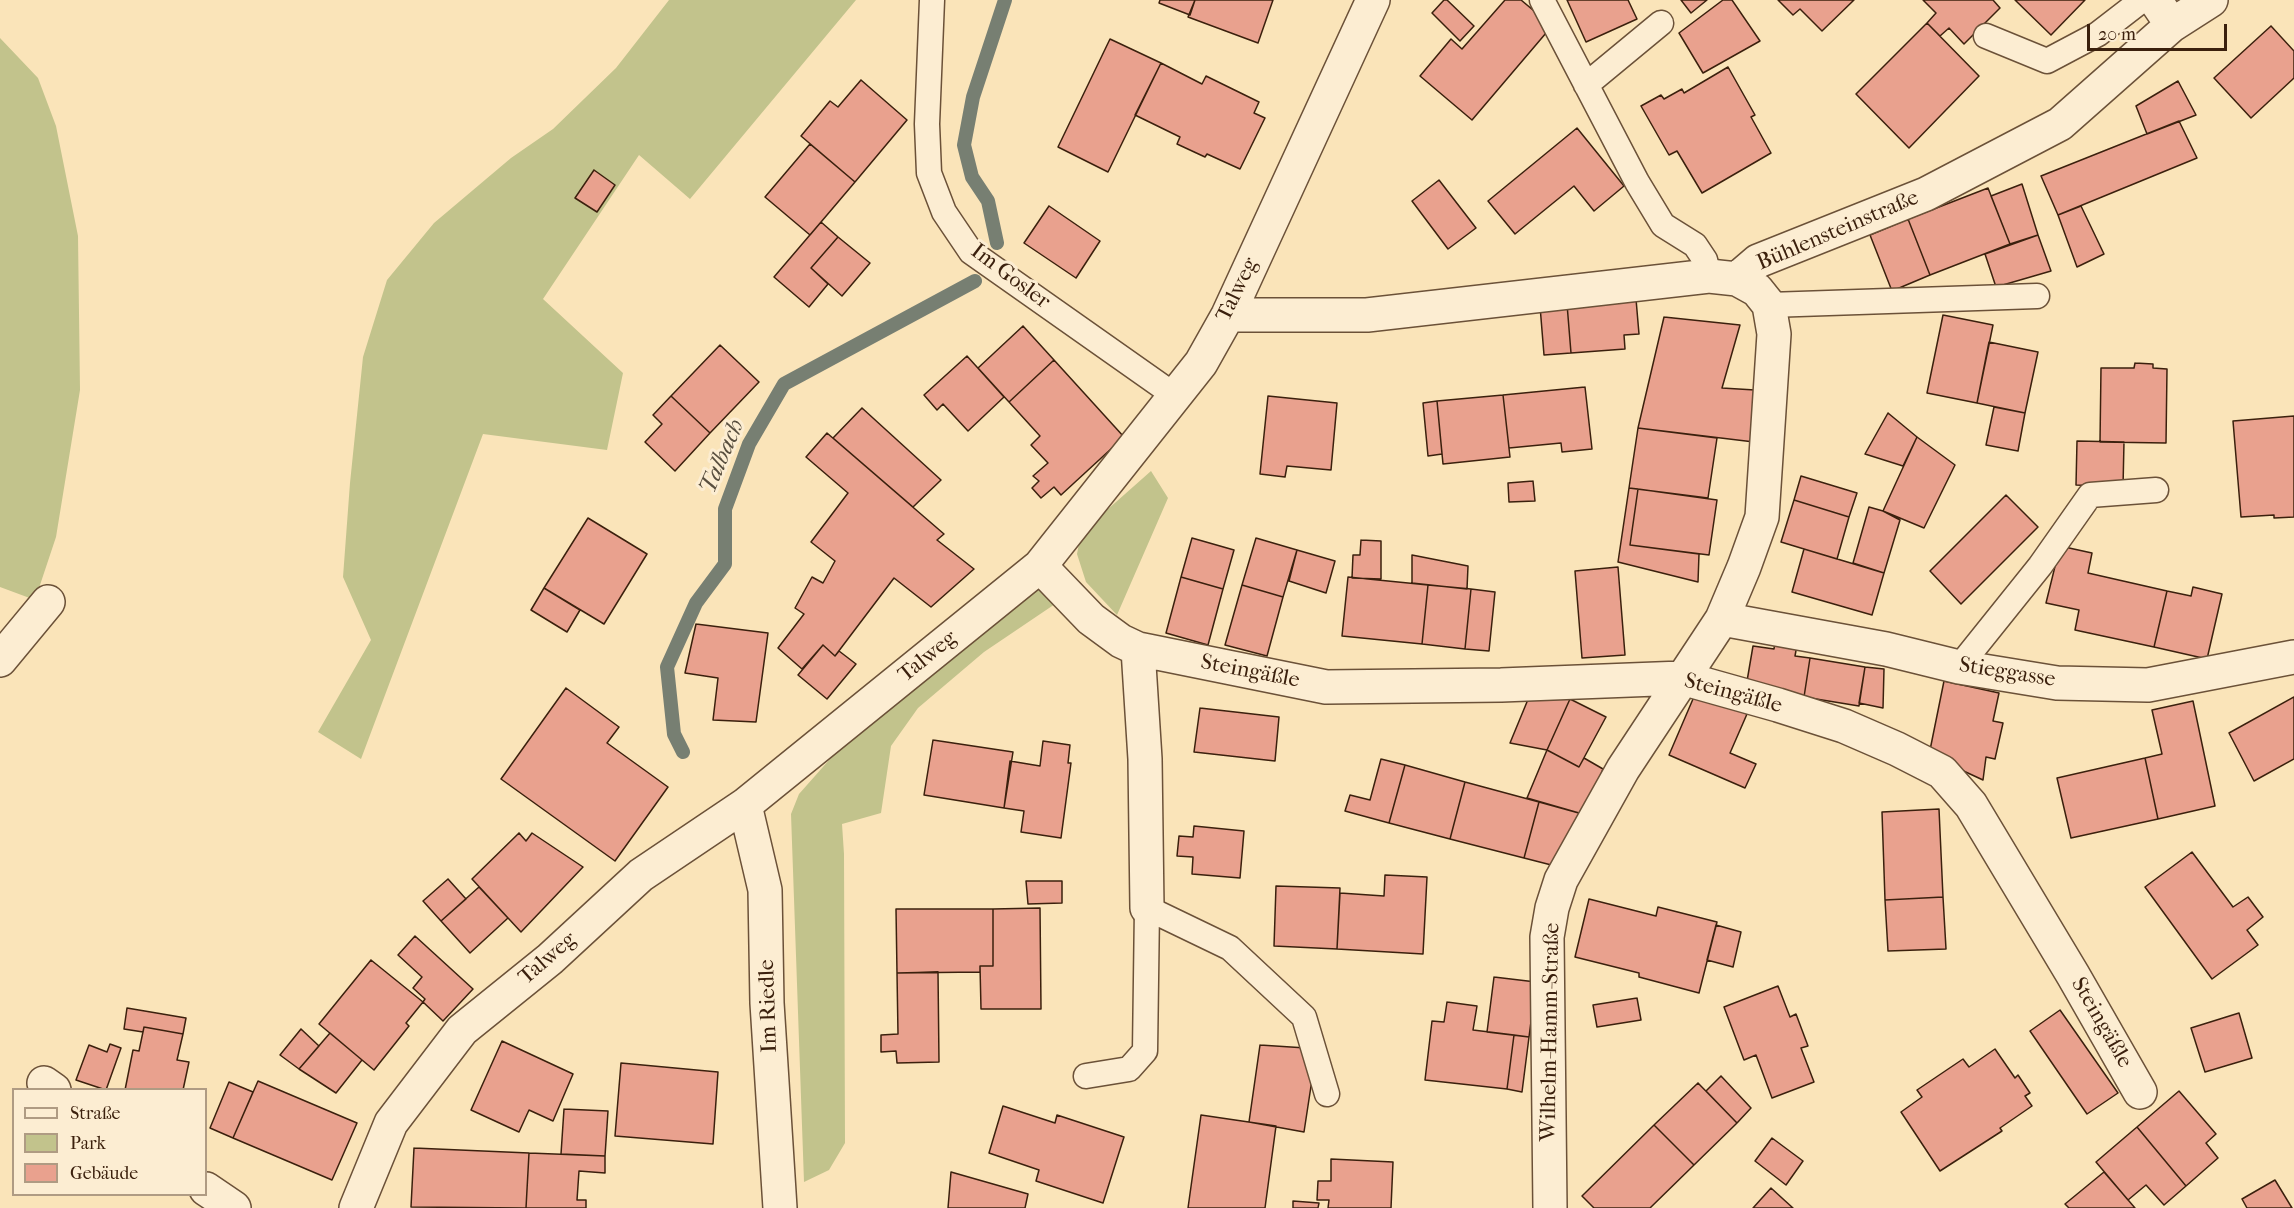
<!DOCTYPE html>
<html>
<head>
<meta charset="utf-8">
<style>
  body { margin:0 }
  #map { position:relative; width:2294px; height:1208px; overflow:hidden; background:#fae4b9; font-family:"IM FELL French Canon",serif }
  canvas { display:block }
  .legend { position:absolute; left:12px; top:1088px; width:195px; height:108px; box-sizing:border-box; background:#fcedd2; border:2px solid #af9b83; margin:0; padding:8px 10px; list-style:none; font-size:18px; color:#3b200d }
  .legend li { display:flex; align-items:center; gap:12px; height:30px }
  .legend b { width:30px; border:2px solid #af9b83 }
  .scale { position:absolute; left:2087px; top:24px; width:140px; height:27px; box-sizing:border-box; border:3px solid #3b200d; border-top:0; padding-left:8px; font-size:18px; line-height:21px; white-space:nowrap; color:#3b200d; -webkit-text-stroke:4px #fcedd2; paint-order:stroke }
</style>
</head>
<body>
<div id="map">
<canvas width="2294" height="1208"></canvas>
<ul class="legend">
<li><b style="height:8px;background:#fcedd2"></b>Straße</li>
<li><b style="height:16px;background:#c2c38c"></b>Park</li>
<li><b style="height:16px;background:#e9a18e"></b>Gebäude</li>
</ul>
<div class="scale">20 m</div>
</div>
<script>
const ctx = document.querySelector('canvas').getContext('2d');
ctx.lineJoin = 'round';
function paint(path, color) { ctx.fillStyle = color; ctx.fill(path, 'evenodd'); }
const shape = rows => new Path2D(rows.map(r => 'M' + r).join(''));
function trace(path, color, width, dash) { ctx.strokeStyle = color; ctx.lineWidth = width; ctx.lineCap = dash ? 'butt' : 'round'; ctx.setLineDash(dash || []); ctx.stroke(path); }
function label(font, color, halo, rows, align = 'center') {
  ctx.font = font + ' "IM FELL French Canon",serif'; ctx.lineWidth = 6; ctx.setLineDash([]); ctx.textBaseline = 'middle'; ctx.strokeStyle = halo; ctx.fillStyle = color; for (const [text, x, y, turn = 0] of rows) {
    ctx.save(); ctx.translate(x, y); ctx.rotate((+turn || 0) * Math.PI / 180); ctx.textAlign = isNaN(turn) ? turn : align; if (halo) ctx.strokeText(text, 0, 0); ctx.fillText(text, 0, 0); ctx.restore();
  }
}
const green = shape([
  [669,0,856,0,690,199,639,155,543,299,623,373,607,450,483,434,361,759,318,732,371,640,343,577,350,483,363,357,387,280,434,223,511,158,553,129,616,68],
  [0,38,38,78,56,126,78,236,80,390,56,537,35,600,0,587],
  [1151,471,1168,498,1117,615,1086,582,1077,554,1081,533],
  [1037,579,1058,602,984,652,918,708,891,746,881,813,842,824,844,854,845,1143,829,1170,804,1182,791,814,799,794,861,724]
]);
const stream = shape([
  [997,243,988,201,972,177,964,145,973,97,1005,0],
  [683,752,674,734,667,667,696,603,725,564,725,509,749,444,784,384,975,281]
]);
const building = shape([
  [1160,0,1195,0,1190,15,1159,3,1160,0],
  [1195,0,1273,0,1258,43,1188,17,1195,0],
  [1444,0,1447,0,1474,26,1460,41,1432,13,1444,0],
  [1505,0,1521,0,1552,26,1472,120,1420,76,1451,39,1462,49,1505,0],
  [1567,0,1628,0,1637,19,1586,42,1567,0],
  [1681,0,1707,0,1691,13,1681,0],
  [1723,0,1732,0,1760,41,1703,73,1679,33,1723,0],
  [1778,0,1854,0,1822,31,1800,9,1793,15,1778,0],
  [1923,0,1993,0,2000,8,1964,44,1949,28,1940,36,1927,23,1936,13,1923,0],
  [2015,0,2085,0,2051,35,2015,0],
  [1927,23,1979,76,1909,148,1856,94,1927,23],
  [2271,26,2294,51,2294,78,2251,118,2214,78,2271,26],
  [1110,39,1161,63,1108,172,1058,147,1110,39],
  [1161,63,1202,84,1206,76,1259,102,1254,113,1265,118,1240,169,1207,154,1205,157,1177,144,1180,137,1135,115,1161,63],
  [1728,67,1755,115,1751,117,1771,153,1702,193,1677,151,1669,155,1641,106,1661,95,1664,99,1682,89,1684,93,1728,67],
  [861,80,907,120,855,182,801,136,830,101,838,107,861,80],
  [2178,81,2196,115,2147,134,2136,106,2178,81],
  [2179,121,2197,158,2058,215,2041,176,2179,121],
  [1577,128,1624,186,1594,211,1574,186,1515,234,1488,201,1577,128],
  [810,144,855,182,810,235,765,197,810,144],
  [594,170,615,185,597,212,575,198,594,170],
  [1439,180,1476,228,1448,249,1412,201,1439,180],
  [2022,184,2038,235,2010,244,1991,196,2022,184],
  [1988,188,2010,244,1930,275,1908,219,1988,188],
  [1049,206,1100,241,1076,278,1024,243,1049,206],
  [2081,206,2104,254,2077,267,2058,215,2081,206],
  [1908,219,1930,275,1892,291,1870,235,1908,219],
  [821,222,838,237,811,268,828,284,809,307,774,277,821,222],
  [2038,235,2051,271,1996,287,1985,254,2038,235],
  [838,237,870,263,842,296,811,268,838,237],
  [1636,299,1639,334,1624,335,1625,349,1571,353,1567,304,1636,299],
  [1567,304,1571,353,1544,355,1540,306,1567,304],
  [1943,315,1993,325,1977,403,1927,393,1943,315],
  [1664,317,1740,325,1722,388,1755,390,1754,442,1638,428,1664,317],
  [1023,326,1054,360,1009,402,978,368,1023,326],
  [1989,342,2038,352,2025,413,1977,403,1989,342],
  [720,345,759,382,710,433,671,396,720,345],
  [967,356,1004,397,968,431,943,404,937,410,924,395,967,356],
  [1054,360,1124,437,1061,495,1054,487,1041,498,1032,488,1039,481,1033,476,1048,463,1031,445,1040,436,1009,402,1054,360],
  [2135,363,2153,364,2153,368,2167,369,2166,443,2100,442,2101,368,2134,368,2135,363],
  [1585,387,1592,449,1562,452,1561,443,1509,448,1503,395,1585,387],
  [1503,395,1510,457,1443,464,1437,401,1503,395],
  [671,396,710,433,675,471,645,442,662,424,653,415,671,396],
  [1268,396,1337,403,1331,470,1287,466,1285,477,1260,474,1268,396],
  [1437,401,1442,454,1428,456,1423,403,1437,401],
  [1994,407,2025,413,2018,451,1986,445,1994,407],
  [862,408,941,480,913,507,833,438,862,408],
  [1888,413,1917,437,1903,466,1865,454,1888,413],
  [2294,416,2294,517,2274,518,2274,515,2241,517,2233,421,2294,416],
  [1638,428,1717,438,1708,498,1629,488,1638,428],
  [827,433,944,534,937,540,974,569,931,607,894,578,835,656,823,645,802,669,778,648,804,614,795,608,812,577,823,583,835,561,811,542,848,493,806,457,827,433],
  [1917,437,1955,465,1924,528,1883,511,1917,437],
  [2077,441,2124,442,2123,487,2076,485,2077,441],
  [1801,476,1857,493,1849,517,1794,500,1801,476],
  [1533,481,1535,501,1509,502,1508,483,1533,481],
  [1629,488,1638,489,1630,545,1699,554,1698,582,1618,562,1629,488],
  [1638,489,1717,500,1709,555,1630,545,1638,489],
  [2006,495,2038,527,1961,604,1930,571,2006,495],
  [1794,500,1849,517,1837,559,1781,542,1794,500],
  [1869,507,1883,511,1900,520,1884,573,1853,563,1869,507],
  [588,518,647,554,604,624,544,588,588,518],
  [1192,538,1234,550,1223,589,1181,577,1192,538],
  [1256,538,1297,550,1283,597,1242,585,1256,538],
  [1361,540,1381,541,1381,579,1352,578,1353,555,1360,555,1361,540],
  [2060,546,2092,553,2088,573,2167,591,2154,647,2075,630,2079,610,2046,603,2060,546],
  [1804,549,1884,573,1872,615,1792,592,1804,549],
  [1297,550,1335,561,1326,593,1289,581,1297,550],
  [1412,555,1468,566,1467,589,1412,583,1412,555],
  [1618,567,1625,655,1582,658,1575,571,1618,567],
  [1181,577,1223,589,1208,645,1166,633,1181,577],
  [1348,577,1428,585,1422,644,1342,636,1348,577],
  [1242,585,1283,597,1267,656,1225,645,1242,585],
  [1428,585,1471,589,1465,649,1422,644,1428,585],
  [2193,587,2222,594,2207,659,2154,647,2167,591,2191,596,2193,587],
  [544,588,580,610,567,632,531,610,544,588],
  [1471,589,1495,592,1489,651,1465,649,1471,589],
  [696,624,768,633,756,722,713,720,718,678,685,673,696,624],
  [1775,641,1797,645,1795,656,1810,658,1804,697,1746,687,1753,646,1774,649,1775,641],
  [823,645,835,656,839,651,856,664,827,699,798,675,823,645],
  [1810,658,1865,667,1859,706,1804,697,1810,658],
  [1865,667,1884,669,1883,708,1859,703,1865,667],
  [1944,681,1999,693,1993,721,2003,723,1995,759,1986,757,1983,780,1929,755,1944,681],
  [566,688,619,727,607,743,668,787,615,861,501,779,566,688],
  [1696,692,1747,714,1730,753,1756,764,1745,788,1669,755,1696,692],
  [1529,697,1570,699,1547,750,1510,743,1529,697],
  [2294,697,2294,759,2254,781,2229,733,2294,697],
  [1570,699,1606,717,1579,767,1547,750,1570,699],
  [2193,701,2215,806,2158,819,2145,758,2162,754,2152,710,2193,701],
  [1200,708,1279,717,1275,761,1194,752,1200,708],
  [933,740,1013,752,1004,808,924,795,933,740],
  [1043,741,1070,745,1068,763,1071,763,1061,838,1021,832,1024,811,1004,808,1010,761,1040,766,1043,741],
  [1547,750,1579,767,1584,758,1603,769,1586,815,1527,798,1547,750],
  [2145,758,2158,819,2071,838,2057,778,2145,758],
  [1381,759,1405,765,1389,823,1345,811,1350,795,1370,800,1381,759],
  [1405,765,1465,782,1450,839,1389,823,1405,765],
  [1465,782,1539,802,1524,858,1450,839,1465,782],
  [1539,802,1586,815,1563,868,1524,858,1539,802],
  [1939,809,1943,897,1885,900,1882,812,1939,809],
  [1194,826,1244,831,1240,878,1192,874,1193,857,1177,856,1179,836,1193,837,1194,826],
  [519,833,526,841,532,833,583,867,521,932,472,879,519,833],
  [2192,852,2233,907,2248,897,2263,917,2247,930,2258,945,2212,979,2145,887,2192,852],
  [1385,875,1427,877,1423,954,1337,949,1340,893,1384,896,1385,875],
  [448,879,466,899,441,921,423,901,448,879],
  [1026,881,1062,881,1062,903,1028,904,1026,881],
  [1276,886,1340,888,1337,949,1274,946,1276,886],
  [479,887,508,918,470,953,441,921,479,887],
  [1943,897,1946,949,1888,951,1885,900,1943,897],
  [1589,899,1656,916,1658,907,1717,922,1699,993,1639,977,1639,973,1575,957,1589,899],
  [1040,908,1041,1009,981,1009,980,966,993,966,993,909,1040,908],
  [896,909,993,909,993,966,980,966,980,972,897,973,896,909],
  [1716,925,1741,932,1733,967,1707,960,1716,925],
  [415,936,473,989,443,1021,423,1002,425,999,413,988,422,977,398,955,415,936],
  [371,960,423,1002,406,1023,409,1026,374,1070,319,1024,371,960],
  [938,972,939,1062,897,1063,896,1051,881,1052,881,1035,898,1034,897,973,938,972],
  [1494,977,1536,982,1529,1037,1487,1032,1494,977],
  [1778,986,1790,1017,1796,1014,1808,1046,1801,1048,1814,1082,1772,1098,1756,1055,1744,1060,1724,1007,1778,986],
  [1637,998,1641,1020,1597,1027,1593,1005,1637,998],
  [1447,1002,1477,1006,1473,1030,1514,1035,1507,1089,1425,1080,1432,1021,1444,1022,1447,1002],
  [127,1008,186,1018,183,1034,144,1027,143,1032,124,1029,127,1008],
  [2060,1010,2118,1093,2087,1114,2030,1031,2060,1010],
  [2239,1013,2252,1058,2205,1072,2191,1028,2239,1013],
  [144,1027,183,1034,177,1060,189,1062,183,1090,125,1090,133,1050,139,1051,144,1027],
  [301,1029,319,1046,299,1069,280,1055,301,1029],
  [330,1033,362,1060,336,1093,299,1069,330,1033],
  [1514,1035,1529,1037,1522,1092,1507,1089,1514,1035],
  [502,1041,573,1074,553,1121,529,1110,519,1132,471,1110,502,1041],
  [110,1044,121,1048,106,1090,76,1080,89,1045,107,1052,110,1044],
  [1260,1045,1306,1048,1313,1073,1304,1132,1249,1122,1260,1045],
  [1995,1049,2015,1078,2018,1075,2030,1093,2025,1096,2032,1106,2000,1128,2002,1131,1940,1171,1901,1112,1922,1097,1917,1090,1963,1059,1969,1067,1995,1049],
  [621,1063,718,1072,713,1144,615,1136,621,1063],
  [1721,1076,1751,1108,1737,1123,1706,1091,1721,1076],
  [258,1081,357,1123,332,1180,233,1138,258,1081],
  [229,1082,253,1092,233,1138,210,1128,229,1082],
  [1698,1083,1737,1123,1694,1165,1654,1125,1698,1083],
  [2179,1091,2216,1134,2206,1143,2218,1158,2186,1186,2137,1127,2179,1091],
  [1003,1106,1055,1123,1057,1115,1124,1137,1103,1203,1036,1181,1039,1170,989,1153,1003,1106],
  [564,1109,608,1111,605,1156,561,1154,564,1109],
  [1201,1115,1276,1126,1265,1208,1188,1208,1201,1115],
  [1654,1125,1694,1165,1650,1208,1594,1208,1582,1196,1654,1125],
  [2137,1127,2186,1186,2164,1205,2146,1185,2128,1200,2096,1162,2137,1127],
  [1772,1138,1803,1161,1786,1185,1755,1161,1772,1138],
  [414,1148,529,1153,526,1208,411,1207,414,1148],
  [529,1153,605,1156,605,1173,579,1171,577,1200,586,1200,586,1208,526,1208,529,1153],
  [1331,1159,1393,1162,1391,1208,1328,1208,1329,1200,1317,1200,1318,1181,1331,1181,1331,1159],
  [951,1172,1028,1194,1025,1208,948,1208,951,1172],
  [2104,1172,2135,1208,2069,1208,2065,1204,2104,1172],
  [2275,1180,2292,1208,2247,1208,2242,1199,2275,1180],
  [1771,1188,1793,1208,1753,1208,1771,1188],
  [1293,1201,1319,1203,1318,1208,1293,1208,1293,1201]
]);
const service = shape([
  [932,0,927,124,929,173,944,212,971,252,1174,395],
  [1542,0,1637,182,1663,225,1695,245,1705,260,1709,276],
  [1986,36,2047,61,2098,34,2142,0],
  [1586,85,1661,23],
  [1769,305,2037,296],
  [1959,667,2040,566,2090,495,2156,490],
  [1086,1076,1129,1069,1145,1051,1147,908,1230,948,1304,1017,1327,1094]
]);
const minor = shape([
  [2155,0,2172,25],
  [1228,315,1367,315,1709,276,1737,279,1758,261,1926,194,2060,124,2172,25,2211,0],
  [1040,566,1091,619,1121,641,1138,649,1326,687,1501,685,1682,678,1778,705,1844,726,1897,749,1942,772,1971,805,2073,975,2140,1092],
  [1722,619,1886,649,1959,667,2057,683,2148,685,2294,657],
  [1138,649,1145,759,1147,908],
  [0,660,48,602],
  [745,805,765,890,767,1003,780,1208],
  [44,1083,54,1090],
  [206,1189,234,1208],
  [356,1208,391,1123,462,1030,550,959,641,875,745,805,1040,566,1201,363,1228,315,1373,0],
  [1550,1208,1547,937,1552,908,1561,880,1623,769,1722,619,1744,567,1762,517,1774,334,1769,305,1757,290,1737,279]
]);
const streetNames = [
  ["Bühlensteinstraße",1838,231,-23],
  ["Im Gosler",1010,277,37],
  ["Talweg",1238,290,-64],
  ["Talweg",928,657,-39],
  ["Steingäßle",1250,672,11],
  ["Stieggasse",2007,673,9],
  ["Steingäßle",1733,694,15],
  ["Talweg",548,959,-41],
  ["Im Riedle",769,1006,-92],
  ["Steingäßle",2101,1023,60],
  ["Wilhelm-Hamm-Straße",1551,1032,-89]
];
const waterNames = [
  ["Talbach",723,457,-67]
];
paint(green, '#c2c38c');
trace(stream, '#777f72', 14);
paint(building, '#e9a18e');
trace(building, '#3b200d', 1.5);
trace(service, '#6b5138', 27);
trace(minor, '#6b5138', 36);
trace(service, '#fcedd2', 24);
trace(minor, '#fcedd2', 33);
label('22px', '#3b200d', '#fcedd2', streetNames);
label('italic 24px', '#594f3f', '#fcedd2', waterNames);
</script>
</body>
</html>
